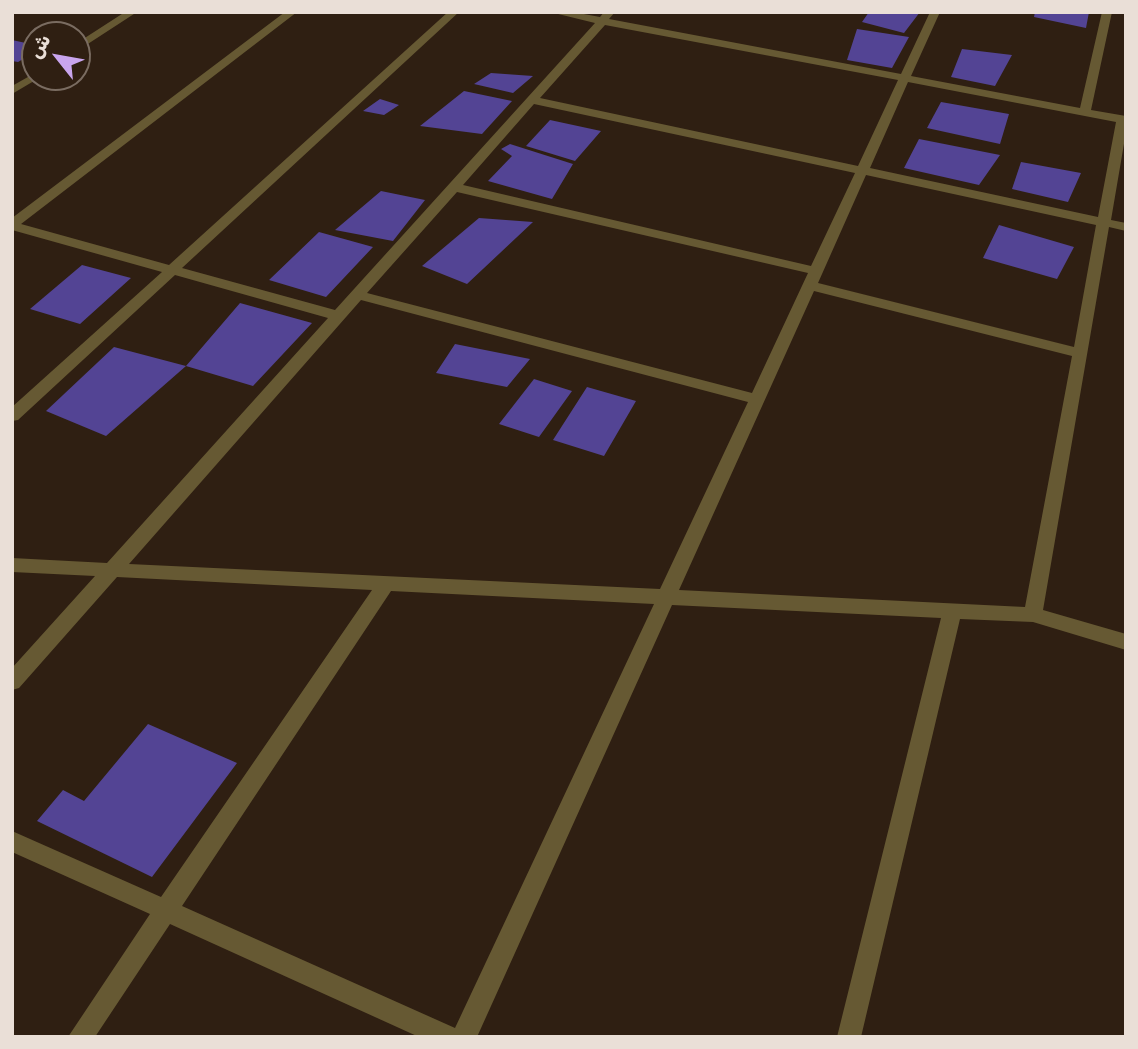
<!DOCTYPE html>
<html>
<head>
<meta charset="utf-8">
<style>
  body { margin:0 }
  #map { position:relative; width:1138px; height:1049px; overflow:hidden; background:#2f1f12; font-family:Rubik,"Noto Naskh Arabic",sans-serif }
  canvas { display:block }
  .frame { position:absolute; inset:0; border:14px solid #eadfd7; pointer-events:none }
  .north { position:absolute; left:21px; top:21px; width:70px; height:70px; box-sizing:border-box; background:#2f1f12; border:2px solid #7a6c61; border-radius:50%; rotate:301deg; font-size:19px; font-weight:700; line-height:28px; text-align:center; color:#eadfd7 }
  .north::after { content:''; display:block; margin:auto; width:24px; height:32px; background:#c9a5ee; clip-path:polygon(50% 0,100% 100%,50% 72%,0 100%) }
</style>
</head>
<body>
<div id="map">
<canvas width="1138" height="1049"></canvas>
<div class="frame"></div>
<div class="north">ش</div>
</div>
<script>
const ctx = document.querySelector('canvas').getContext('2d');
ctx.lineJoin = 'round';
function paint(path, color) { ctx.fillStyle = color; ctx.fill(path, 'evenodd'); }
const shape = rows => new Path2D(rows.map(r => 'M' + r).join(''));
const building = shape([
  [869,12,920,12,904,33,862,22],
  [1035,12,1089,12,1086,28,1034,17],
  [857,29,909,37,892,68,847,60],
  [12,40,35,45,35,52,18,62,12,61],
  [962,49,1012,55,995,86,951,77],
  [491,73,533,76,513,93,474,84],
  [464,91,512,101,482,134,420,126],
  [380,99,399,105,384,115,363,111],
  [941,102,1009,114,1000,144,927,128],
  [550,120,601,131,575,161,526,146],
  [919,139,1000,155,979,185,904,168],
  [510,144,573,164,552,199,488,181,512,156,501,149],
  [1021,162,1081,173,1068,202,1012,189],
  [381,191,425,200,393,241,335,230],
  [479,218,533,222,467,284,422,266],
  [999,225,1074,247,1057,279,983,258],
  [319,232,373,247,326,297,269,280],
  [82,265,131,278,80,324,30,309],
  [240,303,312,323,253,386,186,366,106,436,46,411,114,347,186,366],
  [455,344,530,359,507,387,436,373],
  [534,379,572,391,539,437,499,424],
  [587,387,636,401,604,456,553,440],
  [148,724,237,763,152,877,37,821,63,790,84,801]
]);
const street = shape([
  [125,12,137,12,77,51,77,43,125,12],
  [285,12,297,12,21,224,169,265,448,12,459,12,182,268,335,310,595,23,550,12,573,12,600,17,604,12,615,12,609,19,901,74,930,12,940,12,911,76,1080,108,1102,12,1112,12,1091,110,1126,116,1126,132,1111,220,1126,223,1126,231,1109,227,1043,610,1126,634,1126,650,1033,622,960,619,861,1037,837,1037,941,618,672,605,477,1037,419,1037,170,924,95,1037,68,1037,150,914,12,852,12,831,161,897,372,590,117,577,19,688,12,690,12,668,95,576,12,572,12,558,107,563,328,318,175,275,18,420,12,421,12,407,162,272,12,230,12,218,285,12],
  [605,25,898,80,858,166,540,98,605,25],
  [908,82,1116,122,1098,217,870,168,908,82],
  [534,104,855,173,811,266,463,185,534,104],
  [866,175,1096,225,1074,347,818,283,866,175],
  [457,192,808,273,752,393,367,293,457,192],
  [814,291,1072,356,1025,607,679,590,814,291],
  [361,300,748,402,660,589,129,564,361,300],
  [391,591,654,604,455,1028,182,906,391,591],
  [35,73,35,77,39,78,12,94,12,86,35,73]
]);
paint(building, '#534494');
paint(street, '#665933');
</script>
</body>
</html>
